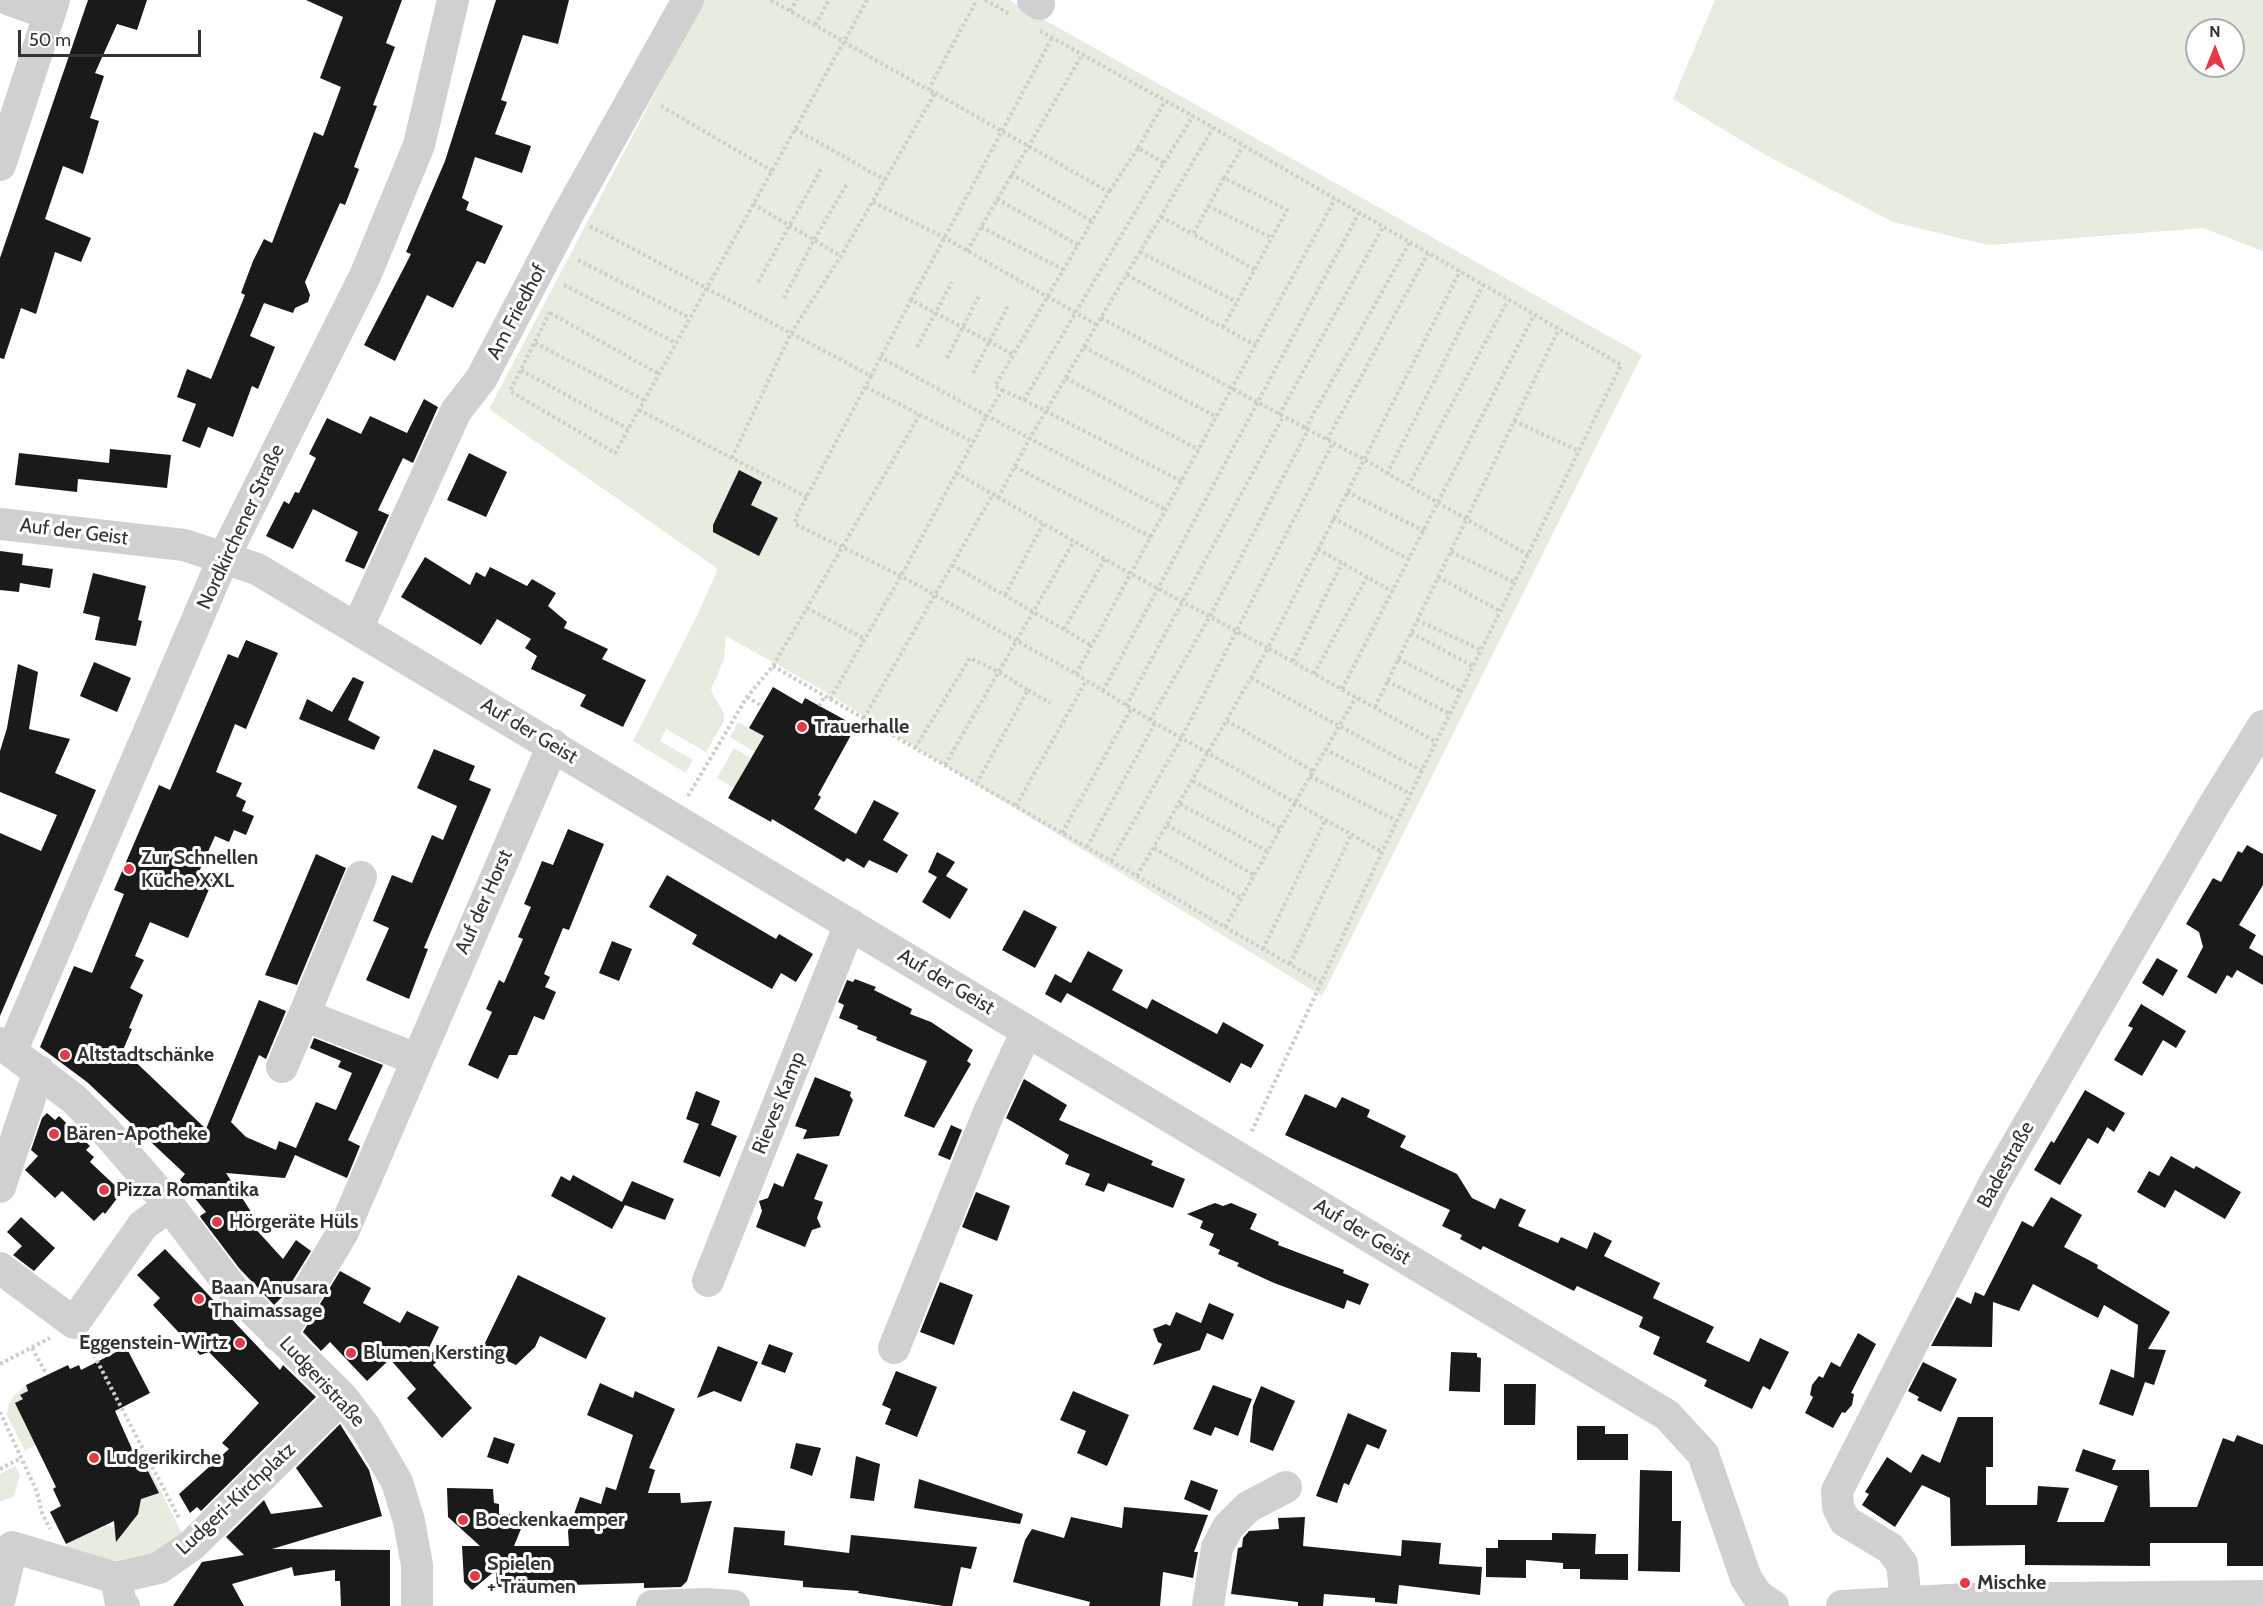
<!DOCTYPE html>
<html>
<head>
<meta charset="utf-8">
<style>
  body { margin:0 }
  #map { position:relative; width:2263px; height:1606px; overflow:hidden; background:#fff; font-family:Cabin,sans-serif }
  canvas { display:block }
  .north { position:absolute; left:2185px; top:18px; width:60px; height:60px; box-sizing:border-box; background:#fff; border:2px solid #adadad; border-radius:50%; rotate:0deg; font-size:16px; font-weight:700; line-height:24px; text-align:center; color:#333 }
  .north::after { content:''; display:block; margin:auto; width:21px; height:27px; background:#e63946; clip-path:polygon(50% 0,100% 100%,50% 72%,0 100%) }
  .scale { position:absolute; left:18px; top:30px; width:183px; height:27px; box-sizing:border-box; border:3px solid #333; border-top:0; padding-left:8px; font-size:18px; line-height:21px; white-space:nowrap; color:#333; -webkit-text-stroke:4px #fff; paint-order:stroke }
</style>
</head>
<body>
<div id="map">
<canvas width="2263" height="1606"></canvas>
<div class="north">N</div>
<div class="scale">50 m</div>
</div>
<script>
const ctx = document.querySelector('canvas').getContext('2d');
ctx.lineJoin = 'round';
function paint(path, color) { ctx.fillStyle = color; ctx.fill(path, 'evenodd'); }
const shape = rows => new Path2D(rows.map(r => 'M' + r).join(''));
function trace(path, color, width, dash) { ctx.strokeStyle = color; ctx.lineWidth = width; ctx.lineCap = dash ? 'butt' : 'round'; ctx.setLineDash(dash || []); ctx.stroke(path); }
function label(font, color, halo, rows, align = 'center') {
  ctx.font = font + ' Cabin,sans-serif'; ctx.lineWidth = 6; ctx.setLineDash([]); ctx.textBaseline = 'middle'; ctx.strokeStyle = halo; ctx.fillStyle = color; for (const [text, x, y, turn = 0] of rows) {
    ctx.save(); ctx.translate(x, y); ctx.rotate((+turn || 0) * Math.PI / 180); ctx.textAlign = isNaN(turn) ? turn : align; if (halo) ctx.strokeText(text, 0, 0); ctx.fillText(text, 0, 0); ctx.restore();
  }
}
const green = shape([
  [704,0,1009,0,1642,355,1322,996,812,684,726,636,724,659,711,690,724,714,724,721,706,752,666,729,660,741,693,760,686,773,633,741,695,620,718,569,489,409],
  [1715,0,2263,0,2263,251,2203,228,1988,245,1893,222,1764,154,1673,99],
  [2197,30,2233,30,2233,66,2197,66],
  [738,722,777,743,774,763,730,737],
  [734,748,751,758,734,788,717,778],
  [26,1385,28,1391,21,1395,23,1399,15,1404,38,1443,25,1451,7,1415,8,1406,14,1396],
  [15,1466,20,1475,14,1496,0,1502,0,1474],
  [148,1470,151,1471,184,1538,131,1563,72,1559,66,1545,99,1527,102,1529,104,1525,114,1527,115,1530,131,1524,133,1521,130,1518,135,1509,139,1510,139,1506,135,1505,142,1497,145,1497,141,1473]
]);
const building = shape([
  [88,0,147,0,137,30,117,24,95,73,104,76,90,118,99,121,83,174,63,166,45,219,91,238,81,262,55,252,36,314,21,308,4,359,0,358,0,258],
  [306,0,402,0,386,43,395,47,373,105,377,106,354,167,359,169,345,205,340,203,305,282,310,295,308,302,295,308,293,313,264,303,250,336,275,347,258,389,252,386,233,437,208,427,200,448,182,441,196,404,177,397,187,369,211,379,245,295,241,293,253,261,264,239,272,243,314,132,323,136,341,87,320,78,343,17],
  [496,0,569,0,558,44,523,35,501,100,507,102,495,134,531,146,522,173,475,157,462,198,469,202,466,210,503,226,485,264,477,261,453,308,427,295,395,361,364,345,411,254,406,252,445,161],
  [424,399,438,407,413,463,403,458,378,510,389,515,364,569,345,561,358,532,313,509,293,549,266,536,284,501,289,504,295,492,299,493,316,458,309,454,327,418,361,434,370,416,407,433],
  [110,449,171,455,167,488,78,479,77,492,15,485,19,453,109,463],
  [469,453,507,472,486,517,447,500],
  [739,470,762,482,751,505,778,518,759,556,713,532,713,525],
  [0,551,23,554,22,565,53,569,50,588,20,583,19,592,0,590],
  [425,557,470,585,476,572,485,577,490,567,527,586,532,579,556,593,548,606,567,622,564,628,608,649,602,659,646,680,623,727,580,706,586,695,531,669,537,656,525,648,531,639,497,619,481,645,401,597],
  [93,573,146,586,138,620,142,621,136,646,95,640,100,617,83,613],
  [246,640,278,653,246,729,235,724,216,772,242,783,236,796,246,801,242,811,254,816,246,835,234,830,229,842,215,836,198,874,213,880,188,938,150,922,135,956,144,960,130,988,143,995,129,1028,132,1029,123,1050,206,1129,259,1000,286,1011,266,1059,259,1055,231,1122,246,1137,276,1150,279,1141,296,1148,316,1102,336,1110,352,1073,338,1067,341,1061,310,1048,314,1038,383,1065,348,1140,360,1146,347,1178,295,1155,285,1178,226,1173,257,1221,252,1225,283,1259,296,1240,311,1251,283,1296,274,1305,239,1268,201,1218,200,1216,206,1212,180,1180,185,1174,87,1082,40,1047,74,966,92,973,124,894,114,890,159,785,170,790,228,654,238,658],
  [94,662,131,678,117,712,80,696],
  [18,664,38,672,29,729,70,739,55,773,96,790,0,1016,0,833,41,851,57,815,0,792,0,751,7,728],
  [353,677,364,682,348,720,380,737,374,750,299,719,307,699,332,712],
  [773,687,802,704,805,698,856,726,818,795,821,797,814,809,856,834,874,800,899,813,883,840,908,855,897,873,869,860,864,868,847,858,844,862,772,819,771,822,728,798,764,736,749,728],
  [434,749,475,766,469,780,491,789,424,948,428,949,409,999,366,980,389,928,373,921,392,875,412,883,432,835,443,840,457,806,417,788],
  [568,829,604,844,569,930,563,928,544,974,550,977,545,987,556,992,544,1020,534,1016,517,1055,509,1055,498,1079,468,1065,492,1012,486,1009,499,980,504,983,523,939,518,937,531,907,524,904,535,878,542,861,553,865],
  [2247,845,2263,854,2263,885,2239,925,2256,935,2249,948,2263,956,2263,985,2237,970,2232,978,2227,975,2216,994,2187,977,2203,947,2199,932,2186,924,2213,878,2221,882,2238,851,2242,853],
  [937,852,955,862,946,876,968,889,950,919,922,902,937,877,928,872],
  [316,854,346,868,297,985,265,975],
  [667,875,776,939,779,934,813,954,796,982,781,973,772,989,692,944,697,935,649,907],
  [1024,910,1057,927,1035,968,1002,950],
  [612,941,632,949,619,981,599,973],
  [1088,951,1123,970,1112,990,1147,1009,1152,999,1217,1034,1223,1022,1264,1045,1251,1068,1241,1063,1230,1083,1067,993,1061,1003,1045,994,1055,974,1071,983],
  [2157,958,2178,970,2163,996,2142,983],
  [855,979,876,987,874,990,912,1009,910,1014,931,1022,973,1050,967,1061,971,1064,934,1128,904,1116,927,1061,876,1040,877,1037,857,1029,858,1026,839,1018,844,1005,838,1002,847,980,853,982],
  [2141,1004,2186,1031,2176,1048,2163,1040,2142,1076,2114,1060,2133,1028,2128,1026],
  [815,1077,851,1092,850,1096,853,1100,839,1136,803,1139,807,1130,795,1126],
  [1024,1079,1067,1105,1059,1120,1153,1161,1151,1165,1185,1179,1173,1208,1108,1183,1104,1192,1085,1185,1090,1174,1065,1164,1069,1155,1006,1118],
  [2085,1090,2125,1113,2114,1132,2107,1127,2098,1144,2088,1138,2060,1185,2034,1170,2051,1141,2054,1143],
  [696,1091,720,1101,711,1125,737,1136,720,1177,683,1162,699,1124,686,1119],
  [1305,1094,1336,1108,1342,1097,1370,1110,1367,1117,1406,1136,1400,1147,1457,1174,1472,1198,1495,1209,1500,1198,1526,1210,1518,1226,1558,1243,1561,1237,1587,1249,1594,1232,1612,1241,1604,1256,1660,1283,1653,1298,1710,1325,1714,1327,1706,1342,1749,1362,1760,1338,1789,1352,1770,1390,1763,1386,1752,1409,1704,1386,1707,1380,1653,1354,1660,1337,1639,1327,1643,1317,1577,1286,1574,1291,1483,1246,1481,1250,1460,1239,1462,1235,1442,1226,1450,1210,1285,1135],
  [47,1113,55,1120,59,1116,90,1146,86,1150,94,1157,90,1162,122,1192,105,1214,103,1212,94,1221,62,1191,55,1198,25,1170,38,1156,31,1150,42,1118],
  [951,1125,962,1130,950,1160,938,1155],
  [797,1153,828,1165,814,1199,823,1202,817,1218,821,1227,812,1230,805,1247,756,1227,762,1211,759,1201,768,1198,774,1183,783,1187],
  [2171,1156,2194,1169,2196,1166,2241,1192,2225,1219,2175,1190,2165,1208,2137,1192,2149,1171,2159,1176],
  [573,1175,622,1202,632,1181,674,1199,665,1220,625,1205,612,1229,551,1196,561,1176,570,1181],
  [976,1192,1010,1206,997,1241,962,1227],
  [2051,1197,2082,1215,2064,1247,2098,1265,2097,1268,2170,1312,2148,1349,2166,1350,2154,1385,2145,1382,2133,1416,2099,1404,2111,1369,2134,1378,2138,1325,2104,1305,2098,1318,2033,1284,2019,1311,1993,1302,1992,1347,1931,1346,1957,1297,1971,1304,1975,1292,1984,1296,2022,1221,2033,1227],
  [1215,1203,1223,1206,1231,1203,1257,1214,1250,1229,1279,1242,1278,1245,1344,1270,1343,1273,1369,1284,1360,1305,1347,1300,1344,1309,1331,1304,1274,1283,1237,1266,1239,1263,1218,1254,1220,1250,1209,1245,1214,1234,1200,1228,1203,1221,1187,1214],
  [21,1217,55,1248,34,1271,13,1255,22,1246,7,1232],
  [165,1249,280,1370,283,1365,316,1397,201,1511,197,1507,190,1513,179,1494,229,1449,222,1443,259,1403,209,1352,200,1355,153,1305,160,1298,137,1275],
  [340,1271,371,1288,363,1303,400,1323,407,1311,439,1327,428,1350,442,1357,433,1365,472,1408,442,1438,407,1398,416,1389,390,1359,367,1381,330,1342,321,1351,303,1332],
  [518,1275,606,1318,586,1359,540,1336,535,1347,516,1365,482,1349],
  [940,1282,973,1295,954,1345,920,1332],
  [1209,1303,1234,1314,1223,1340,1207,1333,1200,1350,1153,1365,1162,1344,1158,1342,1153,1329,1166,1324,1170,1326,1176,1312,1201,1323],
  [1858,1333,1876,1344,1851,1393,1854,1394,1852,1405,1845,1413,1842,1412,1833,1428,1805,1413,1813,1397,1810,1395,1812,1385,1819,1376,1823,1378,1831,1362,1840,1367],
  [769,1344,793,1353,785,1373,761,1364],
  [718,1346,758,1362,741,1402,714,1391,697,1398],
  [126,1347,150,1393,115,1411,132,1449,136,1447,159,1493,141,1499,138,1514,116,1542,114,1521,66,1544,50,1512,61,1506,53,1489,56,1487,15,1403,23,1399,20,1395,28,1391,26,1385,68,1365,70,1369,79,1365,81,1370],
  [1451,1352,1477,1353,1477,1357,1481,1358,1480,1392,1449,1391],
  [1923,1362,1957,1379,1941,1412,1917,1400,1919,1397,1908,1391],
  [896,1371,937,1387,917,1437,885,1424,891,1409,882,1405],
  [600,1383,633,1398,635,1391,675,1409,649,1468,655,1470,648,1493,680,1493,681,1503,712,1501,687,1581,681,1587,644,1588,644,1583,497,1587,496,1570,472,1590,464,1582,462,1546,480,1546,448,1517,447,1488,493,1489,494,1503,499,1504,499,1514,527,1514,514,1546,569,1546,568,1531,580,1497,601,1504,606,1487,616,1490,633,1435,587,1415],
  [1504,1384,1536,1384,1535,1425,1504,1425],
  [1213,1385,1252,1399,1238,1436,1215,1427,1211,1436,1193,1429],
  [1261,1386,1295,1401,1273,1451,1250,1442,1253,1406],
  [1073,1391,1129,1415,1107,1466,1077,1453,1086,1431,1060,1420],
  [1348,1413,1387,1430,1379,1449,1367,1444,1349,1485,1344,1483,1337,1503,1316,1496],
  [1958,1417,1993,1417,1993,1467,1986,1467,1986,1505,2037,1505,2038,1486,2069,1488,2057,1522,2104,1522,2118,1486,2075,1471,2083,1449,2116,1460,2112,1470,2149,1470,2150,1507,2197,1507,2223,1438,2234,1442,2237,1435,2263,1445,2263,1566,2227,1566,2227,1543,2150,1543,2150,1566,2025,1565,2025,1545,1951,1546,1950,1498,1922,1485,1895,1527,1862,1505,1869,1494,1865,1492,1887,1457,1911,1473,1922,1454,1940,1463],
  [340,1424,369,1470,382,1516,272,1549,390,1550,390,1606,341,1606,340,1581,335,1581,335,1570,294,1576,292,1567,232,1584,244,1606,173,1606,202,1562,244,1555,226,1537,264,1500,271,1514,323,1507,296,1468],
  [1577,1426,1605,1426,1605,1434,1628,1434,1628,1460,1577,1460],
  [494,1437,515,1444,508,1464,487,1457],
  [796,1443,821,1448,812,1476,790,1468],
  [856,1456,880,1464,874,1501,850,1498],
  [1640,1470,1672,1471,1672,1521,1681,1521,1680,1572,1638,1571],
  [919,1479,1023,1514,1020,1524,914,1508],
  [1191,1480,1218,1490,1210,1511,1184,1499],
  [1124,1507,1208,1515,1194,1552,1198,1552,1193,1578,1163,1572,1160,1606,1089,1606,1090,1602,1013,1582,1025,1540,1032,1529,1064,1538,1071,1517,1122,1528],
  [1305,1517,1303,1546,1401,1556,1402,1540,1441,1543,1439,1564,1482,1567,1480,1595,1399,1585,1397,1604,1375,1602,1375,1598,1324,1594,1323,1606,1298,1606,1298,1602,1231,1594,1238,1548,1242,1547,1243,1538,1249,1531,1279,1529,1278,1518],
  [734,1527,785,1531,784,1545,849,1553,851,1535,977,1547,971,1569,961,1567,952,1606,944,1606,858,1593,859,1591,803,1587,803,1581,728,1573],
  [1552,1533,1596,1534,1595,1554,1628,1554,1628,1580,1580,1579,1580,1569,1563,1569,1563,1563,1526,1560,1526,1578,1486,1577,1486,1548,1498,1548,1498,1540,1552,1540]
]);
const path = shape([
  [771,0,928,90],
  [985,0,1010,14],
  [790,11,797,0],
  [815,25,829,0],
  [1040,31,1193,116,1621,365,1382,852,1251,1133],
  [935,93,1109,192,995,386,1002,390,987,416,1166,510],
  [661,106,772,171],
  [795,129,885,180],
  [1138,148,1165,101],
  [1164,163,1193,116],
  [1011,174,1092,221],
  [1224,178,1243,146],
  [997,199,1078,245],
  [873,202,945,238,1097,325],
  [753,204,841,256],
  [1208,206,1272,238],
  [1161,217,1193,234],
  [590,226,871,376,911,300,1014,355],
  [981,227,1064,270],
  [967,251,1082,55],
  [1140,252,1237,302],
  [578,260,690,318],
  [1127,275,1255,345],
  [758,282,821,169],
  [564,285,676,343],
  [784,298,814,240,847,184],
  [911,300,1052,38],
  [550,312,510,391,615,453,867,0],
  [550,313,659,374],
  [1101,318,1363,459,1528,555],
  [1223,327,1237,302,1287,210,1224,178,1193,234,1255,270],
  [535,343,644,400],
  [917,347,952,282],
  [1084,347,1217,417],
  [947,358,979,296],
  [521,370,628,429],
  [973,373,1008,306],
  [871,376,797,515,795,524,901,576,1076,674,1155,723,1382,852],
  [1066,378,1199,450],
  [866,387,973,442,987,416,880,357],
  [1002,390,1024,400,1164,163,1138,148,1109,192],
  [1024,400,1181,481],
  [639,410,807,497],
  [1279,415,1383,227],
  [1514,421,1579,451],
  [1305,429,1410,242],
  [1327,440,1428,253],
  [732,458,791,333,841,256,935,93,928,90,977,0],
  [1015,467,1151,537],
  [956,473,1131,574,1268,648,1460,271],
  [1387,474,1483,285],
  [1408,486,1508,300],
  [1347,492,1424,531],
  [998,498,1030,438,1213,128],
  [1333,518,1410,560],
  [1318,549,1393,592],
  [1451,552,1514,582],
  [952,565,1092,646],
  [1438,577,1500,611],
  [1005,595,1043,524],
  [807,608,865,639],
  [1417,620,1481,650],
  [1064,629,1105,559],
  [1411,633,1473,666],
  [1398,659,1461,691],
  [1293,661,1342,563],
  [773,666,1322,983],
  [1076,674,1335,199],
  [1314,674,1367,577],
  [1251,678,1422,771],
  [1387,681,1450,714],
  [1342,689,1534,315],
  [1028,690,1050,703],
  [1103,691,1359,213],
  [747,697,762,706],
  [830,699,901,576,973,442],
  [819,706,825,696],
  [1126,706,1283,417],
  [1375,707,1559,329],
  [864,718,993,494],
  [1150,720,1210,616,1308,430],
  [915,748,970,658,999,672,1028,690,977,783],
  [1325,749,1411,794],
  [945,765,1074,541],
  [1313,771,1356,697],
  [1310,776,1397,821],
  [1193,781,1280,829],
  [688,796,747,697,773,666,920,414],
  [1180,804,1267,851],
  [1016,806,1086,681],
  [1167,825,1254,875],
  [1062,833,1131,709],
  [1087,847,1155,723],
  [1154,848,1241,898],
  [1111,861,1182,737,1333,443],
  [1137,876,1268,648,1436,742],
  [1225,927,1313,771,1227,721],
  [1263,949,1325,821],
  [1290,964,1351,835],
  [86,1346,95,1357,179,1518],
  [32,1348,47,1375],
  [0,1364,50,1338],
  [0,1412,37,1492,42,1513,50,1529],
  [0,1469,21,1458]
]);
const minor = shape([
  [10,0,49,14],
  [1033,0,1039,4],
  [0,165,54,0],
  [0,524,184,545,257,569,1667,1415,1703,1454,1746,1578,1757,1595,1773,1606],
  [357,629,456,411,481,379,568,214,688,0],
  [304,1015,361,877],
  [0,1043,74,1099,104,1129,161,1195,234,1291,342,1397,365,1427,397,1482,409,1521,417,1565,417,1606],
  [12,1050,224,557,365,276,419,145,453,0],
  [282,1067,304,1015,416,1059],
  [0,1187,39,1071],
  [0,1268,74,1323,143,1225,170,1206],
  [708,1281,850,924],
  [278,1336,293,1315,343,1232,553,745],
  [894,1348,989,1112,1027,1031],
  [116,1578,159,1568,192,1545,342,1397],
  [116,1578,121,1604,124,1606],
  [0,1598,12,1547,116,1578],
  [1906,1602,1902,1564,1890,1548,1845,1521,1838,1507,1837,1491,1994,1184,2214,805,2263,726],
  [652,1606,706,1604,734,1606],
  [1208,1606,1217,1548,1228,1527,1248,1507,1286,1487],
  [1842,1606,1966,1599,2263,1596]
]);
const markers = [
  [802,727,6,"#e63946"],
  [129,869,6,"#e63946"],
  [65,1055,6,"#e63946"],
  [54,1134,6,"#e63946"],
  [104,1190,6,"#e63946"],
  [217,1222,6,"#e63946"],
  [199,1299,6,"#e63946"],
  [240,1343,6,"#e63946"],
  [351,1353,6,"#e63946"],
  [94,1458,6,"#e63946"],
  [463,1520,6,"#e63946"],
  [475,1576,6,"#e63946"],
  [1965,1583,6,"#e63946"]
];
const streetNames = [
  ["Am Friedhof",517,312,-62],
  ["Nordkirchener Straße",241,527,-65],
  ["Auf der Geist",74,532,7],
  ["Auf der Geist",529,731,31],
  ["Auf der Horst",484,902,-66],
  ["Auf der Geist",946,982,31],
  ["Rieves Kamp",779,1103,-68],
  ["Badestraße",2006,1165,-61],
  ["Auf der Geist",1362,1232,31],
  ["Ludgeristraße",322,1382,47],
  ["Ludgeri-Kirchplatz",236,1499,-43]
];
const poiNames = [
  ["Trauerhalle",814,727],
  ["Zur Schnellen",141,858],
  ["Küche XXL",141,881],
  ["Altstadtschänke",77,1055],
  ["Bären-Apotheke",66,1134],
  ["Pizza Romantika",116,1190],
  ["Hörgeräte Hüls",229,1222],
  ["Baan Anusara",211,1288],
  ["Thaimassage",211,1311],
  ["Eggenstein-Wirtz",228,1343,"right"],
  ["Blumen Kersting",363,1353],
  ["Ludgerikirche",106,1458],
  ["Boeckenkaemper",475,1520],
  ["Spielen",487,1564],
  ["+ Träumen",487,1587],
  ["Mischke",1977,1583]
];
paint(green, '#e6ecdf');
paint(building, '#1a1a1a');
trace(path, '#cdcdcd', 4, [3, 3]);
trace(minor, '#d0d0d0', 32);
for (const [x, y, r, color] of markers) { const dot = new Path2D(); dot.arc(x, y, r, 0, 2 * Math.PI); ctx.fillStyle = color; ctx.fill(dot); trace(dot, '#fff', 2); }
label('20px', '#333', '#fff', streetNames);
label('bold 20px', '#333', '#fff', poiNames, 'left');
</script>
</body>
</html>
